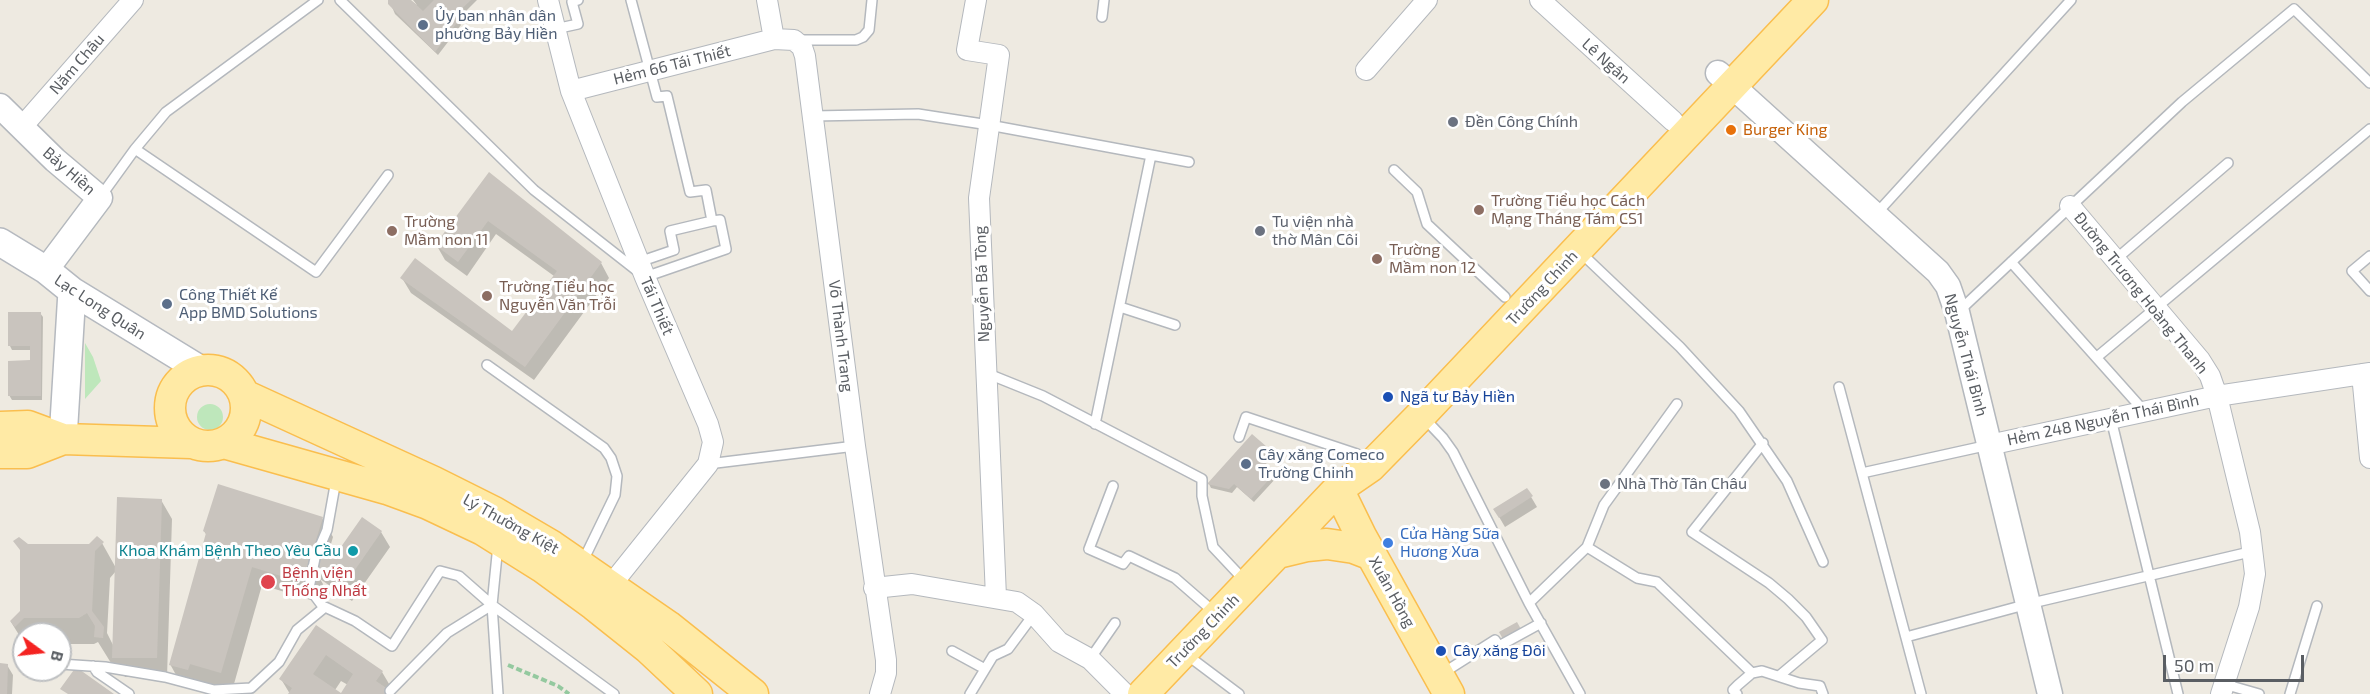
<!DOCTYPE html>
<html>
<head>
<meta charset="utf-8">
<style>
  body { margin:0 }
  #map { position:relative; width:2370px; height:694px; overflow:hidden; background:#eeeae1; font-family:"Exo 2",sans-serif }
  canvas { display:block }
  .north { position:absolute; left:12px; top:622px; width:60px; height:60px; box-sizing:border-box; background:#fff; border:2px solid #bdbfc1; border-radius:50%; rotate:105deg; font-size:16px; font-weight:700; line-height:24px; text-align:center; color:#5a5e63 }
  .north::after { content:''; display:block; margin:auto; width:21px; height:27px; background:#f42321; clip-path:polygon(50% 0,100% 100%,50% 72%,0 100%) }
  .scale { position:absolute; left:2163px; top:655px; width:141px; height:27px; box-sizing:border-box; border:3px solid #5a5e63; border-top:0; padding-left:8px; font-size:18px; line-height:21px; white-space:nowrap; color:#5a5e63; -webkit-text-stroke:4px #fff; paint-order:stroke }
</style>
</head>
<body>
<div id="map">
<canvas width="2370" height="694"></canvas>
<div class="north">B</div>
<div class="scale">50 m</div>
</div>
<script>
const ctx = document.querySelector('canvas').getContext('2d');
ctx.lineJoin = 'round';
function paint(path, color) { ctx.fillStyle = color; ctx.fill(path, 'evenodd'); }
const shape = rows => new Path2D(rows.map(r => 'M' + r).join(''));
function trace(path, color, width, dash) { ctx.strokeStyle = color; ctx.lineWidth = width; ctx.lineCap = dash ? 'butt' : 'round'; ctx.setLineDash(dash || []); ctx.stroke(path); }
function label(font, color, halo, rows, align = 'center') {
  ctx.font = font + ' "Exo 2",sans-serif'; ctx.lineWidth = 6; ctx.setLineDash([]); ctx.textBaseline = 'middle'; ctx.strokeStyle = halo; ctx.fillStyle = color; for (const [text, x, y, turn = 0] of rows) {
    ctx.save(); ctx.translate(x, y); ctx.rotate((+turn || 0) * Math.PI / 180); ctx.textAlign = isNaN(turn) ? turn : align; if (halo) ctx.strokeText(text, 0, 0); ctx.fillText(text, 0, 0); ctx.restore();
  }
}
const green = shape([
  [85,343,93,357,101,381,85,399],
  '197 417a13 13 0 1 1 26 0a13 13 0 1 1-26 0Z'
]);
const shadow = shape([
  [389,0,410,0,417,5,413,0,477,0,457,20,461,25,438,55,395,14],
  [489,174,601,263,609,278,534,380,411,293,402,278,512,333,554,276,496,234,467,276,445,260,437,246],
  [40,313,43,317,42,400,12,400,9,395,32,362,32,350,12,350,10,346],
  [1252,436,1266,448,1268,453,1261,461,1277,477,1254,502,1237,487,1232,493,1211,488,1209,484],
  [1527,490,1537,507,1505,527,1495,510],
  [161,500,172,519,167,677,125,677,118,664,111,663,98,642,94,644,60,644,60,634,24,634,24,643,11,622,22,611,27,546,90,546,102,543,116,568],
  [116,571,114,647,107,633,110,578],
  [322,518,333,537,329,551,336,556,362,519,381,532,390,547,352,601,320,579,323,584,317,602,262,585,232,691,181,684,170,664,207,536,204,531],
  [317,627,382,672,395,694,342,694,348,685,341,681,335,690,341,694,290,694,281,679],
  [0,665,7,665,13,675,12,694,0,694]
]);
const building = shape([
  [388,0,411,0,423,11,434,0,471,0,455,15,459,20,435,52,388,4],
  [489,172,602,262,525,367,400,278,415,258,512,331,557,271,488,221,458,262,435,245],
  [8,312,41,312,41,396,8,396,8,361,30,360,30,346,8,346],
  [1252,434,1267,447,1259,457,1276,472,1251,499,1234,484,1229,489,1207,484],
  [218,484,323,517,309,563,313,564,307,584,252,567,221,673,190,664,188,670,169,665,206,533,203,531],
  [1527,488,1533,496,1499,518,1493,509],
  [117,497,162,499,157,658,112,658],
  [362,517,382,531,343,587,315,568,328,548,336,554],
  [97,536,104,542,95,551,92,611,104,627,103,638,94,637,95,626,87,613,79,618,24,618,15,627,10,621,20,611,20,550,13,541,19,537,28,544,89,544],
  [1517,622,1522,631,1504,641,1499,632],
  [316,625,383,671,376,681,395,694,288,694,292,688,279,679],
  [326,655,353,674,341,693,313,674],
  [0,663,8,664,7,694,0,694],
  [76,667,114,694,68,694,60,689]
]);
const path = shape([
  [508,665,558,686,569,694]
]);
const service = shape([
  [340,0,534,190,645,277,726,249,720,220,712,221,706,190,690,192,667,96,657,97,631,0],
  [1102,17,1104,0],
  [555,29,578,24,572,2,578,0],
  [798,40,856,40,863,37,869,30,872,0],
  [813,116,918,114,989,125,1189,162],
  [135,149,316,272,388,175],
  [1394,170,1417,192,1427,224,1505,297],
  [101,196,135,149,166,112,318,0],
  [1876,214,2071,0],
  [1579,251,1680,347,1739,411,1787,481,1823,562],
  [2370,256,2352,271,2370,291],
  [2115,260,2228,163],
  [639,262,674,250,670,231,712,221],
  [2011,262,2144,411],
  [1120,307,1175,325],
  [1959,311,2182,102,2294,9,2370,83],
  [2097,357,2370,129],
  [487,365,604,448,611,458,617,476,615,495,582,563],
  [986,373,1043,396,1202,479,1202,496,1213,547,1244,580],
  [1839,387,1921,694],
  [1424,418,1443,438,1453,452,1529,603,1580,694],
  [2111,419,2178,694],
  [1095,424,1151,155],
  [1239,437,1246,417,1357,454],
  [1763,443,1692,532,1769,583,1788,599,1806,617,1822,640,1779,676],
  [708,464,855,446],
  [1862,473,1989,445],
  [1113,486,1089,549,1123,564,1129,556,1175,578,1214,612],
  [498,545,492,605,498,694],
  [1587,547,1637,578,1657,582,1752,673],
  [1529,603,1587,547,1604,505,1677,404],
  [324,608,309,588,315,558,327,530,336,480],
  [1906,637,2028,604,2254,551],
  [952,651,985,669],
  [1187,655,1239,694],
  [1090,659,1115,623],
  [60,664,105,667,165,677,214,690,251,688,279,662,297,630,325,607,355,621,392,646,440,571,459,576,492,605,614,694],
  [93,666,97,672,129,694],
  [1443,673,1495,640,1499,646,1541,623],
  [2224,684,2259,694],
  [390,691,447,633,492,605],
  [970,694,993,656,1008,649,1034,614],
  [1737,694,1733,690,1738,685,1752,673,1762,671,1799,683,1820,686,1823,694],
  [2290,694,2317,606]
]);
const minor = shape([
  [548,0,571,91,645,277,708,424,713,442,708,464,611,585],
  [767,0,774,39,794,40,802,47,805,56,855,446,886,660,886,673,880,694],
  [976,0,967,50,999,55,979,198,996,597],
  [1540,0,1673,121],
  [1366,70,1427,0],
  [571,91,774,39],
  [21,128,133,0],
  [2070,206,2200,360,2210,376,2217,396,2250,532,2255,574,2249,607,2221,694],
  [2362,374,2370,458],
  [1989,445,2217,396,2370,373],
  [874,588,912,584,1017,602,1034,614,1059,642,1090,659,1125,694]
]);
const tertiary = shape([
  [1718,73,1938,272,1948,286,1957,312,2050,694],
  [0,106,55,160,100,198,46,270]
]);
const secondary = shape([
  [0,242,46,270,72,291,201,370],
  [63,439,72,291]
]);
const primary = shape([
  '170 408a38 38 0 1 1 76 0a38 38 0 1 1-76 0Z',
  [244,395,434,482,494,512,552,546,668,626,753,694],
  [0,427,28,426,63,439,191,443],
  [224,443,387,489,428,504,483,530,542,567,594,605,648,648,697,694],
  [0,453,27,453,63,439],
  [1338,489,1361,536,1449,694],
  [1278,553,1307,546,1327,544,1354,548,1372,555],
  [1143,694,1338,489,1370,467,1421,415,1813,0]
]);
const markers = [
  [423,25,6,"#5c6f8a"],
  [1453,122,6,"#6b7280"],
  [1731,130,6,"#e8710a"],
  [1479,210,6,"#8d6e63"],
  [392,231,6,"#8d6e63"],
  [1260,231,6,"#6b7280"],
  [1377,259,6,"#8d6e63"],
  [487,296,6,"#8d6e63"],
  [167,304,6,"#5c6f8a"],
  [1388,397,6,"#1a4fb4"],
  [1246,464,6,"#5c6f8a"],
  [1605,484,6,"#6b7280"],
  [1388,543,6,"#3f7fe0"],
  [353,551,6,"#0f9aa8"],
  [268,582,8,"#e0444e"],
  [1441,651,6,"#1a4fb4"]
];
const serviceNames = [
  ["Ủy ban nhân dân",435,16],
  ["phường Bảy Hiền",435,34],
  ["Công Thiết Kế",179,295],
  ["App BMD Solutions",179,313],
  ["Cây xăng Comeco",1258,455],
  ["Trường Chinh",1258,473]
];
const streetNames = [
  ["Lê Ngân",1606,61,42],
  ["Năm Châu",77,64,-49],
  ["Hẻm 66 Tái Thiết",672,65,-14],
  ["Bảy Hiền",69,171,41],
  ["Nguyễn Bá Tòng",982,284,-92],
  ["Trường Chinh",1542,288,-47],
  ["Đường Trương Hoàng Thanh",2141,293,51],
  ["Tái Thiết",657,306,67],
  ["Lạc Long Quân",100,307,33],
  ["Võ Thành Trang",841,336,83],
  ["Nguyễn Thái Bình",1966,355,75],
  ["Hẻm 248 Nguyễn Thái Bình",2103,420,-12],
  ["Lý Thường Kiệt",511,524,29],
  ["Xuân Hồng",1392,592,61],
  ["Trường Chinh",1203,631,-46]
];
const worshipNames = [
  ["Đền Công Chính",1465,122],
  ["Tu viện nhà",1272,222],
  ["thờ Mân Côi",1272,240],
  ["Nhà Thờ Tân Châu",1617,484]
];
const foodNames = [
  ["Burger King",1743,130]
];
const educationNames = [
  ["Trường Tiểu học Cách",1491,201],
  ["Mạng Tháng Tám CS1",1491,219],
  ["Trường",404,222],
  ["Mầm non 11",404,240],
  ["Trường",1389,250],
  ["Mầm non 12",1389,268],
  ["Trường Tiểu học",499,287],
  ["Nguyễn Văn Trỗi",499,305]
];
const transitNames = [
  ["Ngã tư Bảy Hiền",1400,397],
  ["Cây xăng Đôi",1453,651]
];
const shopNames = [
  ["Cửa Hàng Sữa",1400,534],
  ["Hương Xưa",1400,552]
];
const cultureNames = [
  ["Khoa Khám Bệnh Theo Yêu Cầu",341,551]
];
const healthNames = [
  ["Bệnh viện",282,573],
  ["Thống Nhất",282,591]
];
paint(green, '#bee7bb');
paint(shadow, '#0003');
paint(building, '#c9c4be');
trace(service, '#b4b8bd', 12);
trace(minor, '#b4b8bd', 22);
trace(tertiary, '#b4b8bd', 27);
trace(secondary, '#b5b9bf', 30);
trace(primary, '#fabe4e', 33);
trace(path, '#94c99f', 4, [6, 3]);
trace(service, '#fff', 9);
trace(minor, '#fff', 20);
trace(tertiary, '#fff', 24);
trace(secondary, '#fff', 27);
trace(primary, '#ffeaa5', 30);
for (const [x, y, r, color] of markers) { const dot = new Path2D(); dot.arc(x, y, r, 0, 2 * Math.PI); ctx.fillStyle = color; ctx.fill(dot); trace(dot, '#fff', 2); }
label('16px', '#4e5e75', '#fff', serviceNames, 'left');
label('16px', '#5a5e63', '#fff', streetNames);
label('16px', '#5b616d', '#fff', worshipNames, 'left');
label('16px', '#c56008', '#fff', foodNames, 'left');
label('16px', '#785e54', '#fff', educationNames, 'left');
label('16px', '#164399', '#fff', transitNames, 'left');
label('16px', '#366cbe', '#fff', shopNames, 'left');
label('16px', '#0d838f', '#fff', cultureNames, 'right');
label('16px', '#be3a42', '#fff', healthNames, 'left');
</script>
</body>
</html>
